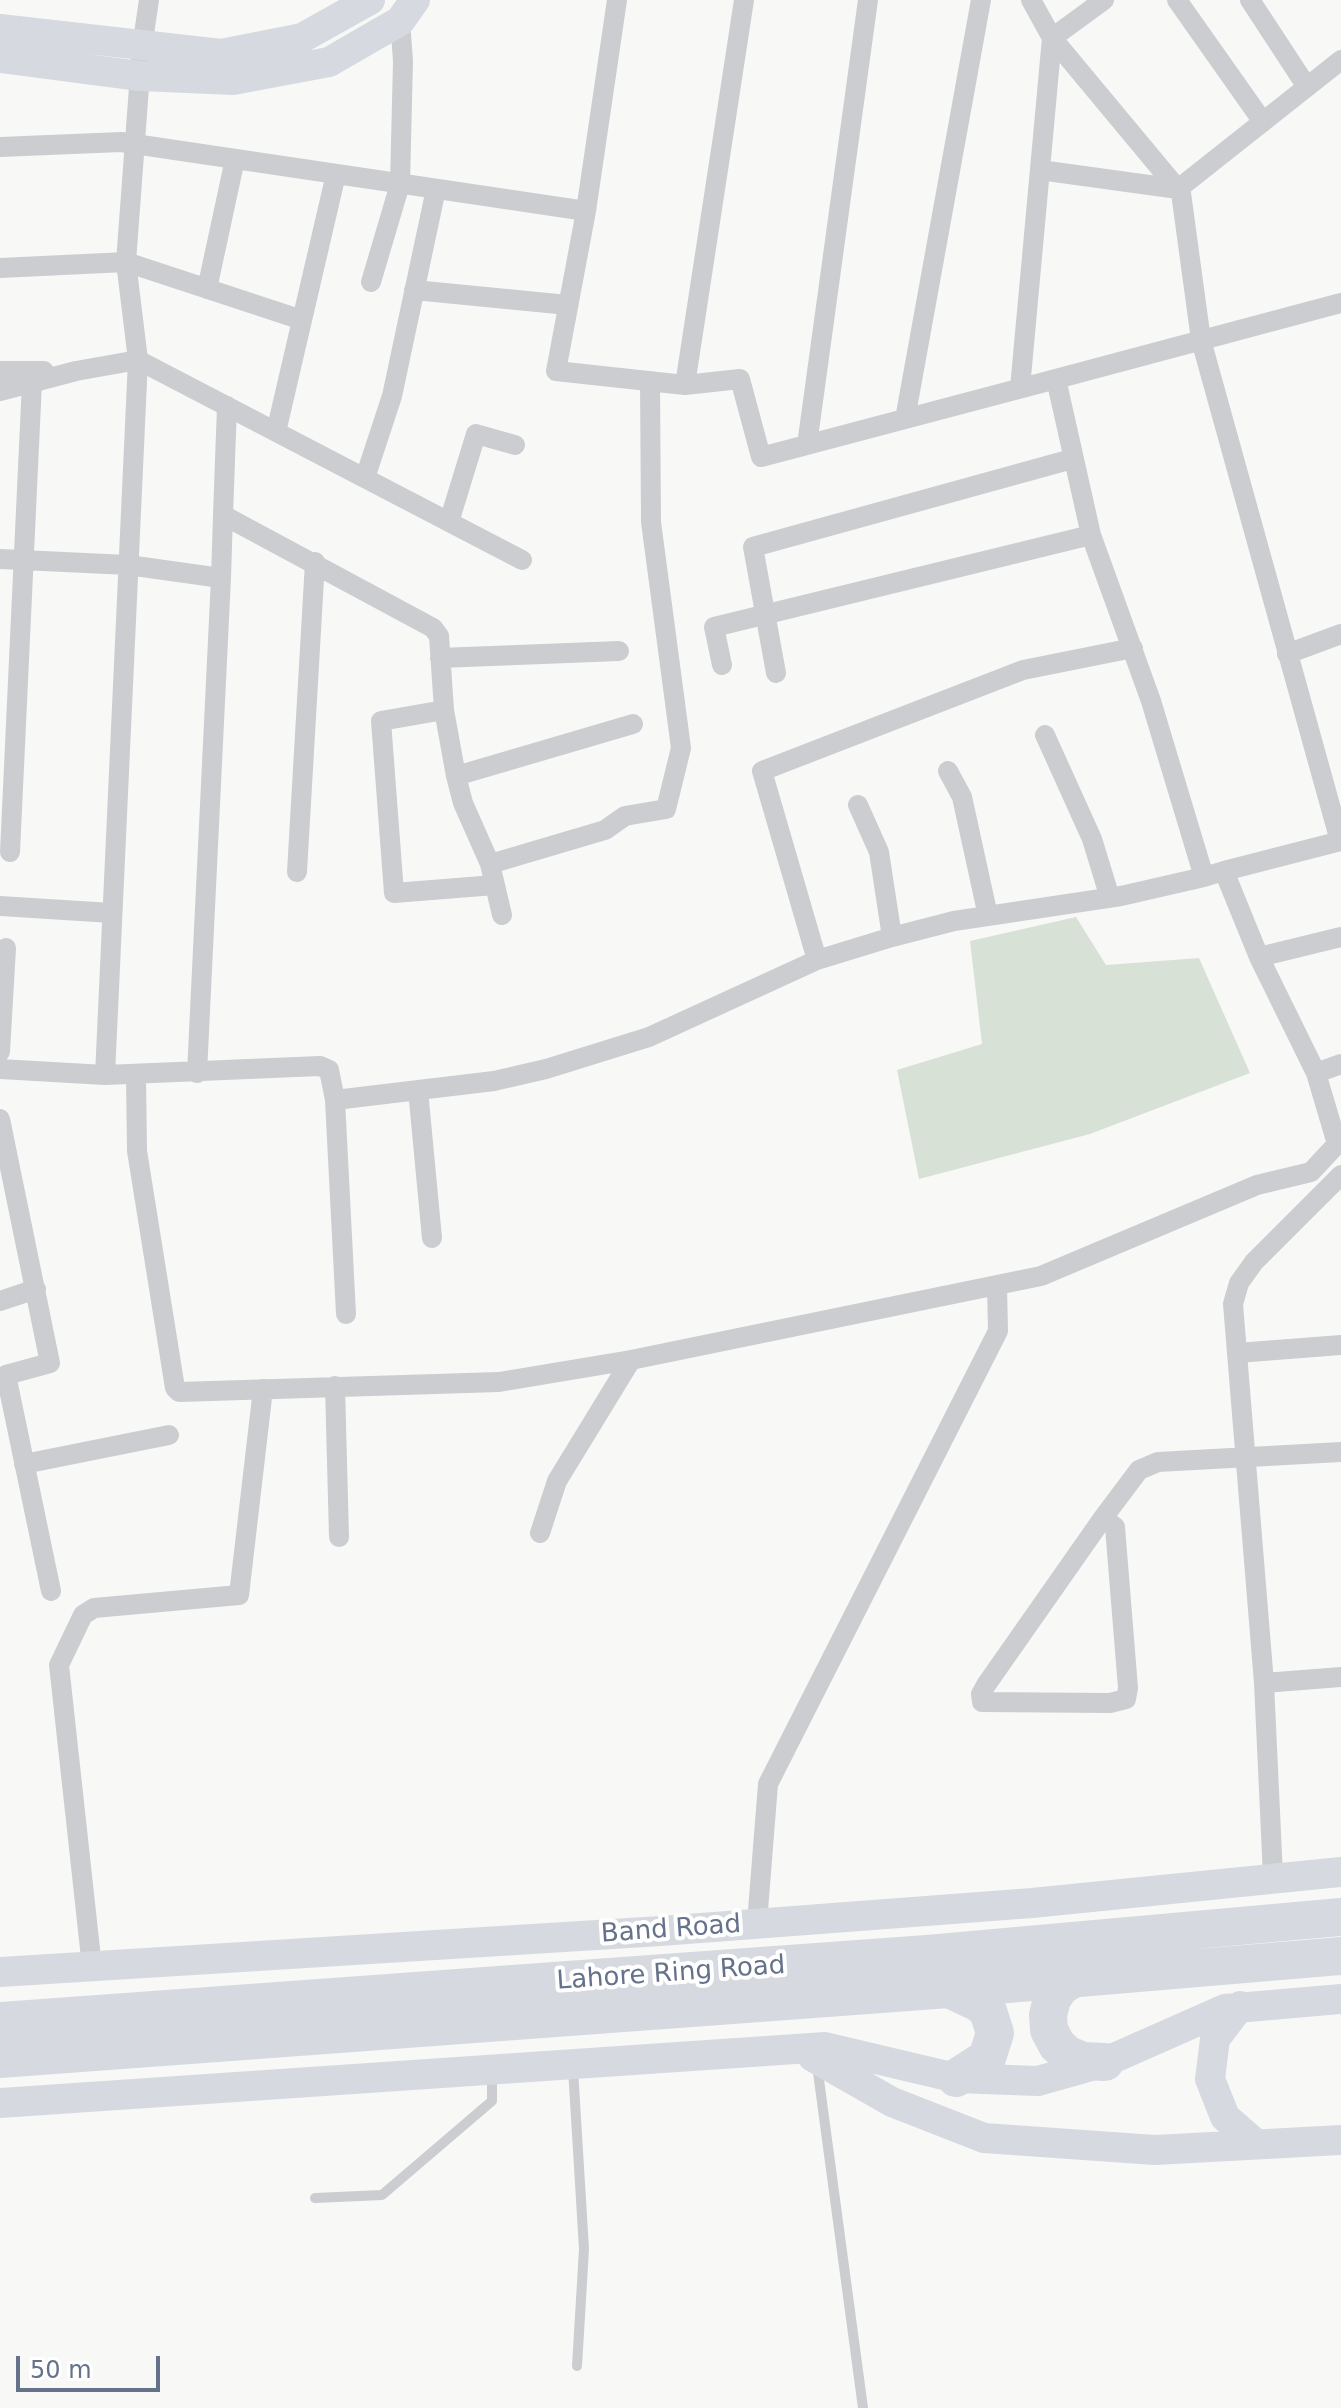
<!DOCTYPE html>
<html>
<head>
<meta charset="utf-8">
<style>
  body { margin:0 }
  #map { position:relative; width:1341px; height:2408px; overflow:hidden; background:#f8f9f6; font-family:"DejaVu Sans",sans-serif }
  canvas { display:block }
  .scale { position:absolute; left:16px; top:2356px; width:144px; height:36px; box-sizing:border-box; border:4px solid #657289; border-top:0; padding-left:10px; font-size:24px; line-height:28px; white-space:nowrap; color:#657289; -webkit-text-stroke:6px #fff; paint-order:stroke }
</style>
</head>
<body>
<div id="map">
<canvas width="1341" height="2408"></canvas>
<div class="scale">50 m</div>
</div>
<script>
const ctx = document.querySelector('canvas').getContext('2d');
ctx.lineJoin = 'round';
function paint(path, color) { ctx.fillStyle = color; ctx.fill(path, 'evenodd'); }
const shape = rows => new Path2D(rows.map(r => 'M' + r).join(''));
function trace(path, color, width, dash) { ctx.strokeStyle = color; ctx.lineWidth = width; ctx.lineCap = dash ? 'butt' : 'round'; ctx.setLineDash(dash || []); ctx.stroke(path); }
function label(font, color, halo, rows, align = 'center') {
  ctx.font = font + ' "DejaVu Sans",sans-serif'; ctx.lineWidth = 8; ctx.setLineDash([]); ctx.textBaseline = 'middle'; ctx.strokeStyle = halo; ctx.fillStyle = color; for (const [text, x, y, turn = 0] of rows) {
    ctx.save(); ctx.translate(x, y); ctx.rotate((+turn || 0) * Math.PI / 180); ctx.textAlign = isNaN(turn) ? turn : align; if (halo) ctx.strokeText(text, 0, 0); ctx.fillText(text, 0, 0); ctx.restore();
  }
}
const green = shape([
  [1076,917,1106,965,1199,958,1250,1073,1090,1134,919,1179,897,1070,982,1044,970,941]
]);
const lane = shape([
  [817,2065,863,2408],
  [573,2069,584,2249,577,2366],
  [315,2198,382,2195,492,2101,492,2071]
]);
const street = shape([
  [617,0,586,211,556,371,685,385],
  [744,0,685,385,740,379,761,457,1056,379],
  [1104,0,1052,38,1181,193,1201,340,1340,841],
  [1177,0,1263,122],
  [1250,0,1307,87],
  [0,147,121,142,586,211],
  [1040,170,1178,189,1341,60],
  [0,268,126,262,302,320],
  [371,282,400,184,403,61,400,21],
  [207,289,235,159],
  [414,290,568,305],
  [0,371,44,371],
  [1020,388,1052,38,1031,0],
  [0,391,76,371,138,360,522,560],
  [905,419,981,0],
  [276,432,336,174],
  [807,445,868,0],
  [365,478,392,396,436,189],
  [223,515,227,406],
  [449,522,476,434,515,445],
  [0,559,128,565,221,578,223,515,433,628,439,636,444,710,456,776,463,803,490,864,502,915],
  [1287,654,1341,634],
  [440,658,619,651],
  [722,665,714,627,1091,535],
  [776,673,753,547,1072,459],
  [444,710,381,721,394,893,495,885],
  [1045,735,1092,839,1110,898],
  [948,771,962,797,988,916],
  [456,776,633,724],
  [858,805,879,852,892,937],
  [10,852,32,382],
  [490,864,605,830,625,816,666,809,681,748,651,522,650,381],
  [1224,871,1341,841],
  [297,872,315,562],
  [0,906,112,913],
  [1259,957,1341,937],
  [817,960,762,771,1023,670,1133,648],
  [0,1052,6,948],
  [0,1069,105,1075,320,1066,329,1070,335,1100,494,1081,546,1069,649,1037,817,960,892,937,954,921,1121,896,1204,877],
  [197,1073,221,578],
  [1316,1073,1259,957,1224,871,1204,877,1151,701,1091,535,1056,379,1341,303],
  [136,1074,137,1151,175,1388,179,1392,499,1382,631,1360,1041,1276,1257,1185,1311,1172,1337,1144,1316,1073,1341,1064],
  [105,1075,138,360,126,262,142,47,149,0],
  [418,1090,432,1238],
  [335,1100,346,1314],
  [0,1119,50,1363,6,1375,51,1591],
  [0,1301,36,1289],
  [1237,1353,1341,1345],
  [335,1386,339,1537],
  [24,1464,169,1435],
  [1103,1518,1115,1527,1128,1688,1126,1699,1110,1703,982,1702,981,1694,986,1685,1103,1518,1139,1470,1158,1462,1341,1452],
  [540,1533,557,1481,631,1360],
  [1264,1683,1341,1677],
  [1273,1876,1264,1683,1233,1304,1239,1283,1254,1262,1341,1175],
  [757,1923,768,1784,998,1331,997,1287],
  [92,1967,59,1665,83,1615,94,1608,239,1595,263,1389]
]);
const secondary = shape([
  [0,29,221,54,302,38,370,0],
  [0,58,140,76,233,80,329,62,400,21,415,0],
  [0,1972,661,1931,1032,1903,1341,1872],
  [1240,2006,1215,2039,1210,2079,1225,2117,1256,2144],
  [813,2057,892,2102,984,2138,1155,2150,1341,2140],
  [0,2103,825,2047,956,2078,1038,2081,1105,2062,1225,2009,1341,1999]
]);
const highway = shape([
  [1075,1978,1061,1986,1052,1999,1048,2015,1049,2030,1057,2045,1068,2055,1083,2061,1105,2062],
  [949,1989,979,2003,988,2011,995,2033,987,2058,956,2078],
  [0,2021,927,1954,1341,1917],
  [0,2059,949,1989,1341,1956]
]);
const streetNames = [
  ["Band Road",671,1930,-4],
  ["Lahore Ring Road",671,1974,-4]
];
paint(green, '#d8e1d6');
trace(lane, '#cbcdd1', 10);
trace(street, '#cbcdd1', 20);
trace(secondary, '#d6dae0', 30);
trace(highway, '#d6dae0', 38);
label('26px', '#657289', '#fff', streetNames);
</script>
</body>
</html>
